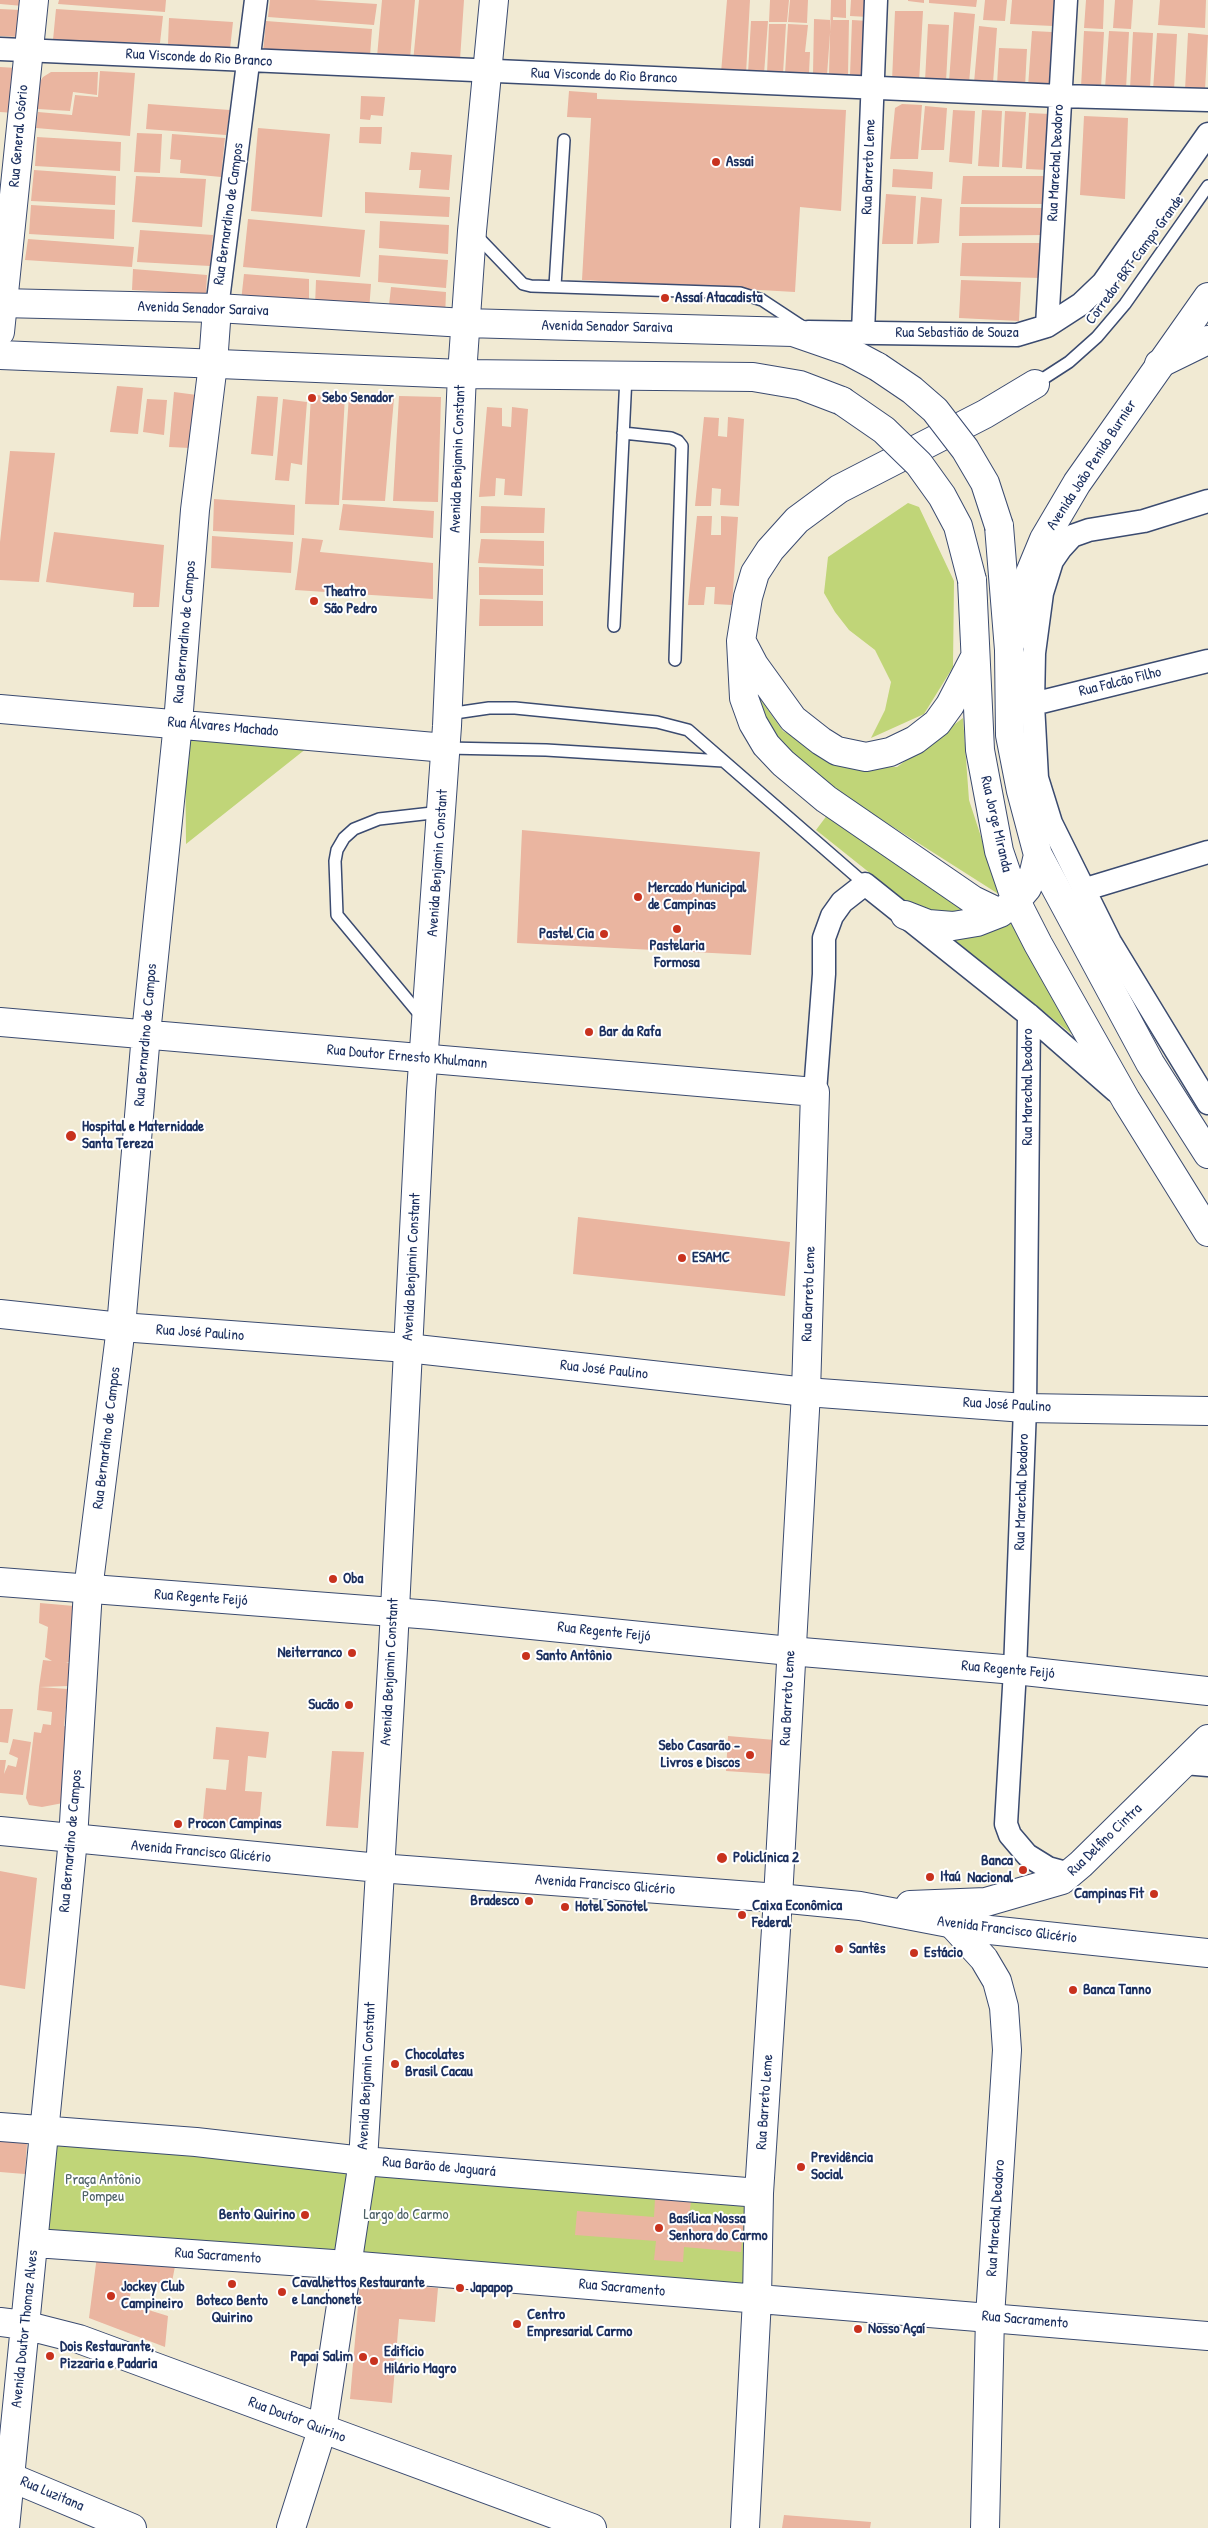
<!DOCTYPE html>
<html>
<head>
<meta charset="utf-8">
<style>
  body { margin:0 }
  canvas { display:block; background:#f1ead3 }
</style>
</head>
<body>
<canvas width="1208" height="2528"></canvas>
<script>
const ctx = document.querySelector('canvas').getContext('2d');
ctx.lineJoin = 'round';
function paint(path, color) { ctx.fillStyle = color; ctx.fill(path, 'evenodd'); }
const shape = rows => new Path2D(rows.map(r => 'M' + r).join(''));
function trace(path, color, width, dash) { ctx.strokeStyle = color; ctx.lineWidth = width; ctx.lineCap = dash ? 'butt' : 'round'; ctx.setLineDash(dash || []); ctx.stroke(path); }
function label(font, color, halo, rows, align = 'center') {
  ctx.font = font + ' "Patrick Hand",sans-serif'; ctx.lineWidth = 4; ctx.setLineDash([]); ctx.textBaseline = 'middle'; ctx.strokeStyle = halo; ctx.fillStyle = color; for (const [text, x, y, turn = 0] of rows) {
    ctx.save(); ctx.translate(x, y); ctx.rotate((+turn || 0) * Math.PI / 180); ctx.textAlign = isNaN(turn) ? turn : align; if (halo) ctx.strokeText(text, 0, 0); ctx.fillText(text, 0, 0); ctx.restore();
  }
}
const green = shape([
  [908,503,919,507,954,581,953,667,924,714,871,738,885,710,891,682,875,650,849,630,835,612,824,593,828,557],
  [753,689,783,731,853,768,897,767,963,718,969,800,1000,895,813,776,766,727],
  [185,734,307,748,186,844],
  [828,814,1011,919,1083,1043,816,830],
  [49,2125,758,2194,758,2294,36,2243]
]);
const building = shape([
  [0,0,24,0,23,6,0,4],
  [59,0,166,0,165,12,58,4],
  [270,0,314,0,377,4,374,25,268,17],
  [382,0,415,0,410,59,377,57],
  [419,0,464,0,460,60,413,62],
  [727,0,750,0,746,74,721,73],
  [770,0,789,0,787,22,769,22],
  [790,0,808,0,807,23,788,22],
  [831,0,846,0,846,18,833,17,833,20,849,20,848,75,829,74],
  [851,0,868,0,868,17,850,16],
  [908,0,924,0,924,3,908,1],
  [929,0,977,0,976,7,929,3],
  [985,0,1007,0,1005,21,983,20],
  [1012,0,1054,0,1053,26,1010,24],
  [1086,0,1104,0,1103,29,1084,28],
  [1115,0,1133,0,1131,29,1113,28],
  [1160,0,1206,0,1205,28,1158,25],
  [0,9,21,10,19,37,0,36],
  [56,9,163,16,160,43,53,40],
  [895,11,923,11,919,82,892,81],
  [954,12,975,14,969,83,949,82],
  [169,18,233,22,230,49,168,44],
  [814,19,831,20,827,75,813,74],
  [852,20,869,21,865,76,850,75],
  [266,21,372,29,370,56,263,52],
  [751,21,768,21,764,74,748,73],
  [769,24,786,24,783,74,767,74],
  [788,24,808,25,805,52,810,52,809,73,785,74],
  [928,24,949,25,946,82,925,81],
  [979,26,997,28,993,83,974,83],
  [1032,31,1052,32,1049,88,1028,87],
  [1084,31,1104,32,1101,88,1081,87],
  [1109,31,1129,32,1126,89,1105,88],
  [1133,32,1153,33,1150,89,1130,89],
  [1157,33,1177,34,1174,90,1153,90],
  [1188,33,1208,35,1205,90,1185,90],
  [999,48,1027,49,1025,87,997,85],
  [0,67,17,68,15,113,0,112],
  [100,71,135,73,130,136,36,128,38,112,72,115,75,95,98,97],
  [51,72,98,72,97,95,73,92,70,111,38,109,38,85,43,77],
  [569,91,597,93,597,99,846,110,841,211,800,207,795,292,582,280,591,118,567,117],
  [361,96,385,97,383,116,371,115,370,120,360,119],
  [148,104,230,110,226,135,146,129],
  [902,104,922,105,918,159,890,159,895,108],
  [925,106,947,108,944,150,921,150],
  [953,110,975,111,972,164,949,162],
  [982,110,1002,111,999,167,978,166],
  [1005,111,1026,112,1022,168,1002,167],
  [1029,113,1050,114,1047,170,1026,169],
  [1084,116,1128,118,1125,199,1080,195],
  [360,127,382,127,381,144,359,143],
  [258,128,330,134,322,217,251,211],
  [137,133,162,134,160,173,134,172],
  [172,134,225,138,221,177,180,173,181,160,170,159],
  [37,137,121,142,120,171,35,166],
  [411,152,452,155,449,190,419,188,421,170,409,170],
  [893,169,933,172,932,189,892,187],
  [34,170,116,176,115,205,31,201],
  [136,176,206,179,202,227,132,222],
  [963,176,1047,176,1045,204,961,204],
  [365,192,450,197,449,217,365,213],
  [886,194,916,196,913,244,882,244],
  [921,197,942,199,939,243,917,244],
  [31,205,115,210,114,239,29,234],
  [960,207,1044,208,1044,235,959,236],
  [248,219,365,230,360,277,243,267],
  [380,221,449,225,448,254,379,248],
  [140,230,213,235,210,266,137,262],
  [28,239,134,247,132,267,25,260],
  [962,243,1043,243,1042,278,960,276],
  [379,255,448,260,446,288,378,282],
  [133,269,207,275,206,294,132,290],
  [244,274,309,279,309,306,241,301],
  [316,280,371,284,369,311,315,306],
  [961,280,1021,282,1019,321,959,318],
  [391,287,446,292,445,319,388,314],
  [117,386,143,388,138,434,110,432],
  [174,392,197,395,190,448,169,447],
  [311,395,345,396,339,505,305,504],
  [349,395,394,398,385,501,342,500],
  [257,396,278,397,273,456,251,454],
  [399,396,441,397,438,502,393,501],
  [147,399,167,400,164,435,143,432],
  [283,399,307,402,302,465,291,463,289,481,275,480],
  [487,407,502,408,502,426,511,427,512,407,528,409,522,496,504,495,505,479,496,478,495,496,479,497],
  [704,417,719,418,718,436,727,437,728,417,744,419,739,506,720,505,721,489,712,488,711,506,695,506],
  [10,451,55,453,39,582,0,580,0,542],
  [214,499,295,505,294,535,213,531],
  [343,504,434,511,433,538,339,530],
  [481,506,545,508,544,533,480,533],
  [697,516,712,516,711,535,721,535,721,516,738,517,732,605,714,604,715,587,706,587,704,605,688,605],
  [54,532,164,545,159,607,133,607,134,593,46,582],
  [212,536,293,542,291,573,211,568],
  [302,538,323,540,320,552,433,563,433,599,295,590],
  [481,539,544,541,544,566,478,563],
  [479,567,543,569,543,595,479,595],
  [480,599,543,601,543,626,479,626],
  [522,830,760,852,751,955,517,943],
  [578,1217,790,1242,785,1296,573,1274],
  [40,1603,74,1606,69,1662,66,1663,70,1663,69,1686,39,1687,43,1660,52,1661,45,1657,48,1627,39,1623],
  [39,1687,68,1689,64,1726,77,1729,63,1803,42,1807,29,1805,26,1798,34,1732,41,1733,43,1724,51,1725,52,1712,37,1710],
  [0,1709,13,1709,8,1743,0,1742],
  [216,1727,269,1732,266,1758,248,1756,245,1791,262,1792,259,1826,203,1820,206,1788,226,1790,229,1760,213,1759],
  [728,1736,775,1740,772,1774,726,1771],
  [13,1739,31,1742,23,1795,0,1793,0,1760,6,1760,4,1774,8,1765,16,1767,18,1758,9,1754],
  [332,1751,364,1752,358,1828,326,1826],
  [0,1871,37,1878,25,1989,0,1985],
  [0,2136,19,2137,27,2143,25,2174,0,2172],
  [655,2199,691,2202,689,2216,744,2220,741,2252,684,2247,683,2262,654,2260,656,2241,575,2235,577,2211,654,2217],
  [98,2248,177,2256,171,2287,132,2282,129,2304,168,2316,165,2347,89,2318],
  [360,2282,438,2288,435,2322,399,2319,392,2403,350,2399],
  [784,2515,871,2522,870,2528,782,2528]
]);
const service = shape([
  [475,234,523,284,531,286,740,293,762,300,803,327],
  [555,286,564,140],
  [1035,384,1069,362,1097,337,1125,304,1208,186],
  [623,433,671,438,678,441,682,446,675,660],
  [614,626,626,376],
  [448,714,489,708,515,708,657,722,688,730,865,884],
  [446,748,546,750,723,761],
  [421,1016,337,915,335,861,337,850,344,838,354,829,379,819,441,812]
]);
const minor = shape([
  [0,49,1060,96,1208,100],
  [217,308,256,0],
  [1047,326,1066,0],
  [808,332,1017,335,1047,326,1081,304,1103,283,1208,134],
  [863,333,876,0],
  [1208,501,1144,521,1089,530,1072,536,1061,548,1052,561,1042,593,1034,653,1033,704,1037,778,1051,823,1110,942,1208,1103],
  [1033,704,1208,661],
  [1086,889,1208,852],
  [1029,1015,1025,1408,1015,1670,1006,1824,1010,1835,1027,1855,1048,1868,1070,1874],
  [815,1092,824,974,824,938,832,916,842,902,865,884,1029,1015,1116,1091],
  [1184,1763,1208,1765]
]);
const tertiary = shape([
  [0,332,34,0],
  [1159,364,1208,340],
  [0,709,446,748],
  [0,1022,815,1092,806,1392,778,1898],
  [73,1839,88,1590,121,1327,146,1034,178,723,195,510,213,364,217,308],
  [953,1925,984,1959,997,1981,1004,2007,1007,2050,990,2317,985,2528],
  [0,2475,10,2477,132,2528]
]);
const secondary = shape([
  [1011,642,1022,592,1044,539,1077,483,1208,297],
  [0,1314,121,1327,407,1348,806,1392,1025,1408,1208,1411],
  [0,1582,432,1615,790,1651,1015,1670,1208,1691],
  [0,2127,196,2142,363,2161,759,2193],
  [35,2243,347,2265,1208,2336],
  [0,2322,24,2325,79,2339,592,2528],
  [5,2528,73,1839],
  [745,2528,757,2299,759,2193,778,1898]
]);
const primary = shape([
  [0,303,217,308,465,323,793,332,848,351,878,367],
  [0,355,462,374,753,377,800,385,842,401],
  [999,526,1009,650,1010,735,1021,791,1038,855,1150,1063,1208,1154],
  [972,580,980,750,999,851,1016,901,1038,944,1126,1100,1208,1232],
  [743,644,754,665,793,719,821,741,837,751,866,757,890,752,915,740,937,723,950,705,975,657],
  [1000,913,973,900,826,799,783,763,766,745,753,723,744,698,741,641,748,597,755,573,770,550,797,520,839,489,985,414,1035,384],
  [905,915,928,924,953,926,977,922,1000,913,1016,901,1027,888,1034,872,1038,855],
  [0,1831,379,1868,778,1898,860,1906,980,1929,1208,1953],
  [910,1905,986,1902,1062,1880,1081,1864,1208,1739],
  [291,2528,322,2430,363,2161,393,1649,421,1092,447,726,462,374,472,231,494,0]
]);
const primaryBridge = shape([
  [878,367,912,390,935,410,965,449,985,483,999,526],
  [842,401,884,430,919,464,942,496,958,526,972,580]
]);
const markers = [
  [716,162,5,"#c8321e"],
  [665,298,5,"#c8321e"],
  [312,398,5,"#c8321e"],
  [314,601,5,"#c8321e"],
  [638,897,5,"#c8321e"],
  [677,929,5,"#c8321e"],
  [604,934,5,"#c8321e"],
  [589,1032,5,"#c8321e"],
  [71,1136,6,"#c8321e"],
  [682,1258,5,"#c8321e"],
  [333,1579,5,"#c8321e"],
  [352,1653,5,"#c8321e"],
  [526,1656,5,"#c8321e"],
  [349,1705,5,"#c8321e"],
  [750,1755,5,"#c8321e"],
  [178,1824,5,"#c8321e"],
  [722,1858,6,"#c8321e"],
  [1023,1870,5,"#c8321e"],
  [930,1877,5,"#c8321e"],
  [1154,1894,5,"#c8321e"],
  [529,1901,5,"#c8321e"],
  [565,1907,5,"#c8321e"],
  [742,1915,5,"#c8321e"],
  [839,1949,5,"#c8321e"],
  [914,1953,5,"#c8321e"],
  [1073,1990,5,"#c8321e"],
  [395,2064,5,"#c8321e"],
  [801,2167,5,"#c8321e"],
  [305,2215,5,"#c8321e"],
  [659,2228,5,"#c8321e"],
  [232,2284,5,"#c8321e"],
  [460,2288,5,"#c8321e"],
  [282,2292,5,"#c8321e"],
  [111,2296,5,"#c8321e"],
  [517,2324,5,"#c8321e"],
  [858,2329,5,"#c8321e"],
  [50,2356,5,"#c8321e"],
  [363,2357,5,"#c8321e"],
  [374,2361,5,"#c8321e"]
];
const streetNames = [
  ["Rua Visconde do Rio Branco",199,58,3],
  ["Rua Visconde do Rio Branco",604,76,2],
  ["Rua General Osório",19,136,-85],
  ["Rua Marechal Deodoro",1056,163,-87],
  ["Rua Barreto Leme",869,167,-88],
  ["Rua Bernardino de Campos",229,214,-82],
  ["Corredor BRT Campo Grande",1135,260,-54],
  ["Avenida Senador Saraiva",203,309,2],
  ["Avenida Senador Saraiva",607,327,1],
  ["Rua Sebastião de Souza",957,333],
  ["Avenida Benjamin Constant",458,459,-88],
  ["Avenida João Penido Burnier",1092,465,-57],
  ["Rua Bernardino de Campos",185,632,-85],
  ["Rua Falcão Filho",1120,682,-14],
  ["Rua Álvares Machado",223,727,5],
  ["Rua Jorge Miranda",996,824,77],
  ["Avenida Benjamin Constant",438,863,-86],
  ["Rua Bernardino de Campos",146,1035,-85],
  ["Rua Doutor Ernesto Khulmann",407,1057,5],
  ["Rua Marechal Deodoro",1028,1087,-90],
  ["Avenida Benjamin Constant",412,1267,-87],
  ["Rua Barreto Leme",809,1294,-88],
  ["Rua José Paulino",200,1333,4],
  ["Rua José Paulino",604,1370,6],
  ["Rua José Paulino",1007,1405,3],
  ["Rua Bernardino de Campos",107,1438,-83],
  ["Rua Marechal Deodoro",1022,1492,-88],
  ["Rua Regente Feijó",201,1598,4],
  ["Rua Regente Feijó",604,1632,6],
  ["Rua Regente Feijó",1008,1670,5],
  ["Avenida Benjamin Constant",390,1672,-87],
  ["Rua Barreto Leme",788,1698,-87],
  ["Rua Delfino Cintra",1105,1840,-44],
  ["Rua Bernardino de Campos",71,1841,-85],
  ["Avenida Francisco Glicério",201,1852,5],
  ["Avenida Francisco Glicério",605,1885,4],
  ["Avenida Francisco Glicério",1007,1930,7],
  ["Avenida Benjamin Constant",367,2076,-87],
  ["Rua Barreto Leme",765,2102,-86],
  ["Rua Barão de Jaguará",439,2167,5],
  ["Rua Marechal Deodoro",996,2218,-86],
  ["Rua Sacramento",218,2256,4],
  ["Rua Sacramento",622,2288,5],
  ["Rua Sacramento",1025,2320,5],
  ["Avenida Doutor Thomaz Alves",25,2329,-84],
  ["Rua Doutor Quirino",297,2420,21],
  ["Rua Luzitana",52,2494,23]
];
const poiNames = [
  ["Assai",726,162],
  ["Assaí Atacadista",675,298],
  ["Sebo Senador",322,398],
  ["Theatro",324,592],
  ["São Pedro",324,609],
  ["Mercado Municipal",648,888],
  ["de Campinas",648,905],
  ["Pastel Cia",594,934,"right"],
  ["Pastelaria",677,946,"center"],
  ["Formosa",677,963,"center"],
  ["Bar da Rafa",599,1032],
  ["Hospital e Maternidade",82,1127],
  ["Santa Tereza",82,1144],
  ["ESAMC",692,1258],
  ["Oba",343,1579],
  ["Neiterranco",342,1653,"right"],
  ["Santo Antônio",536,1656],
  ["Sucão",339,1705,"right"],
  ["Sebo Casarão -",740,1746,"right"],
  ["Livros e Discos",740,1763,"right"],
  ["Procon Campinas",188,1824],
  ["Policlínica 2",733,1858],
  ["Banca",1013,1861,"right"],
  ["Nacional",1013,1878,"right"],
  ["Itaú",940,1877],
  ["Campinas Fit",1144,1894,"right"],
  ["Bradesco",519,1901,"right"],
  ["Caixa Econômica",752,1906],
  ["Federal",752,1923],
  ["Hotel Sonotel",575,1907],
  ["Santês",849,1949],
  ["Estácio",924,1953],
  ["Banca Tanno",1083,1990],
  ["Chocolates",405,2055],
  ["Brasil Cacau",405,2072],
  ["Previdência",811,2158],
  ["Social",811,2175],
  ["Bento Quirino",295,2215,"right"],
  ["Basílica Nossa",669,2219],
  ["Senhora do Carmo",669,2236],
  ["Cavalhettos Restaurante",292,2283],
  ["e Lanchonete",292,2300],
  ["Jockey Club",121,2287],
  ["Campineiro",121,2304],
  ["Japapop",470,2288],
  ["Boteco Bento",232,2301,"center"],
  ["Quirino",232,2318,"center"],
  ["Centro",527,2315],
  ["Empresarial Carmo",527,2332],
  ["Nosso Açaí",868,2329],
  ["Dois Restaurante,",60,2347],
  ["Pizzaria e Padaria",60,2364],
  ["Edifício",384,2352],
  ["Hilário Magro",384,2369],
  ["Papai Salim",353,2357,"right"]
];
const parkNames = [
  ["Praça Antônio",103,2180],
  ["Pompeu",103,2197],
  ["Largo do Carmo",406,2215]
];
paint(green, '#c0d578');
paint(building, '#eab5a0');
trace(service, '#3b4b70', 14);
trace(minor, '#3b4b70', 25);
trace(tertiary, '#3b4b70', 30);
trace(secondary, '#3b4b70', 30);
trace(primary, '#3b4b70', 30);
trace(service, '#fff', 11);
trace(minor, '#fff', 22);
trace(tertiary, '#fff', 28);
trace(secondary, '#fff', 28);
trace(primary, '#fff', 28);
trace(primaryBridge, '#3b4b70', 30, []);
trace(primaryBridge, '#fff', 28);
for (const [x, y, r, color] of markers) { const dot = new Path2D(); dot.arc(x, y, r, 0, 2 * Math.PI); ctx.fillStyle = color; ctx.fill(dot); trace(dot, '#fff', 2); }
label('15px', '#1b2f5e', '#fff', streetNames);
label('bold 15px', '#1b2f5e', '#fff', poiNames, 'left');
label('15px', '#4d6166', '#fff', parkNames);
</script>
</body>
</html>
